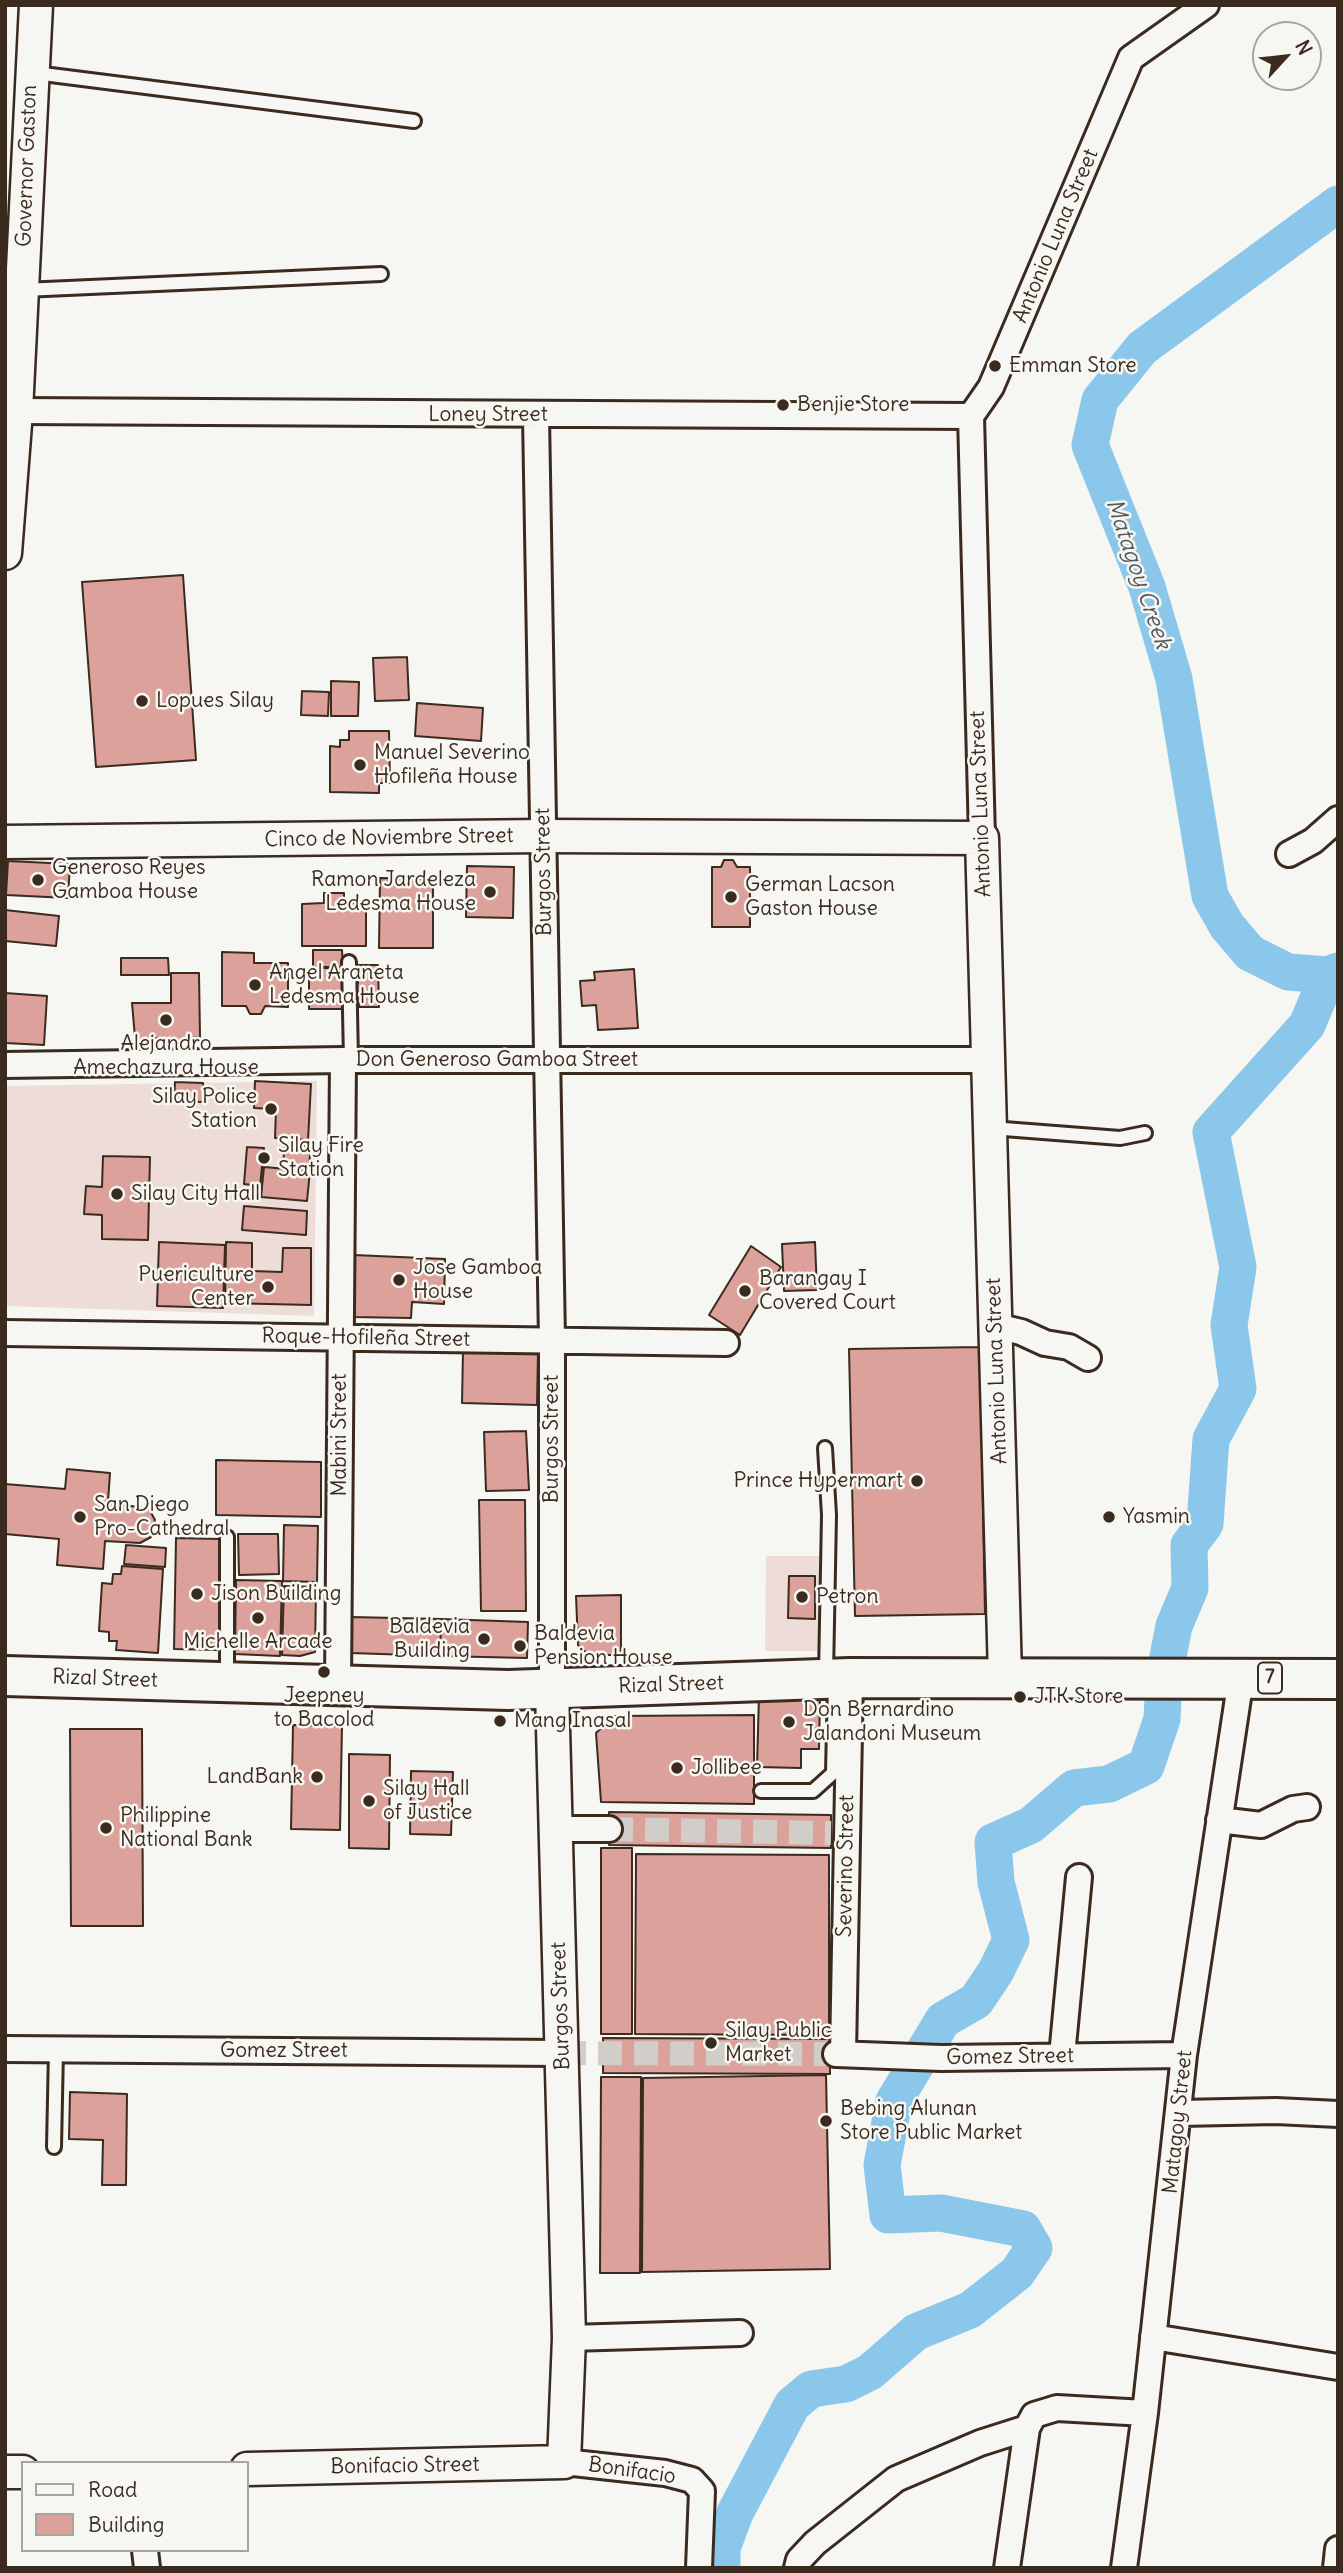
<!DOCTYPE html>
<html>
<head>
<meta charset="utf-8">
<style>
  body { margin:0 }
  #map { position:relative; width:1343px; height:2573px; overflow:hidden; background:#f6f6f2; font-family:Delius,sans-serif }
  canvas { display:block }
  .frame { position:absolute; inset:0; border:7px solid #3b2a1e; pointer-events:none }
  .legend { position:absolute; left:21px; top:2461px; width:228px; height:91px; box-sizing:border-box; background:#f6f6f2; border:2px solid #aba49d; margin:0; padding:9px 12px; list-style:none; font-size:21px; color:#3b2a1e }
  .legend li { display:flex; align-items:center; gap:14px; height:35px }
  .legend b { width:35px; border:2px solid #aba49d }
  .north { position:absolute; left:1252px; top:21px; width:70px; height:70px; box-sizing:border-box; background:#f6f6f2; border:2px solid #aba49d; border-radius:50%; rotate:63deg; font-size:19px; font-weight:700; line-height:28px; text-align:center; color:#3b2a1e }
  .north::after { content:''; display:block; margin:auto; width:24px; height:32px; background:#3b2a1e; clip-path:polygon(50% 0,100% 100%,50% 72%,0 100%) }
</style>
</head>
<body>
<div id="map">
<canvas width="1343" height="2573"></canvas>
<div class="frame"></div>
<ul class="legend">
<li><b style="height:9px;background:#f6f6f2"></b>Road</li>
<li><b style="height:19px;background:#dba19a"></b>Building</li>
</ul>
<div class="north">N</div>
</div>
<script>
const ctx = document.querySelector('canvas').getContext('2d');
ctx.lineJoin = 'round';
function paint(path, color) { ctx.fillStyle = color; ctx.fill(path, 'evenodd'); }
const shape = rows => new Path2D(rows.map(r => 'M' + r).join(''));
function trace(path, color, width, dash) { ctx.strokeStyle = color; ctx.lineWidth = width; ctx.lineCap = dash ? 'butt' : 'round'; ctx.setLineDash(dash || []); ctx.stroke(path); }
function label(font, color, halo, rows, align = 'center') {
  ctx.font = font + ' Delius,sans-serif'; ctx.lineWidth = 5; ctx.setLineDash([]); ctx.textBaseline = 'middle'; ctx.strokeStyle = halo; ctx.fillStyle = color; for (const [text, x, y, turn = 0] of rows) {
    ctx.save(); ctx.translate(x, y); ctx.rotate((+turn || 0) * Math.PI / 180); ctx.textAlign = isNaN(turn) ? turn : align; if (halo) ctx.strokeText(text, 0, 0); ctx.fillText(text, 0, 0); ctx.restore();
  }
}
const built = shape([
  [317,1081,314,1316,5,1306,5,1086],
  [766,1556,826,1556,825,1651,765,1651]
]);
const river = shape([
  [1338,204,1142,348,1100,400,1090,445,1147,587,1174,679,1210,896,1227,926,1250,953,1288,972,1328,975,1338,971],
  [722,2568,722,2548,735,2513,792,2405,811,2389,846,2384,870,2372,916,2332,970,2310,1017,2273,1034,2248,1023,2229,941,2213,888,2215,882,2165,894,2101,943,2020,976,2001,996,1971,1011,1940,996,1882,993,1842,1031,1825,1074,1788,1109,1784,1146,1766,1162,1719,1164,1677,1174,1626,1190,1588,1189,1545,1205,1524,1211,1439,1238,1389,1229,1325,1238,1267,1211,1132,1307,1025,1328,975]
]);
const building = shape([
  [183,575,196,760,96,767,82,582,183,575],
  [407,657,409,700,375,701,373,658,407,657],
  [331,681,359,682,358,716,331,716,331,681],
  [302,691,329,692,328,716,301,715,302,691],
  [417,703,483,708,481,741,415,736,417,703],
  [349,731,389,731,390,783,379,783,379,793,330,792,330,746,340,747,340,740,349,740,349,731],
  [724,860,733,860,737,867,750,867,750,927,712,927,712,867,721,867,724,860],
  [8,861,70,864,68,898,6,895,8,861],
  [467,866,514,867,513,918,466,917,467,866],
  [380,878,433,879,433,948,379,948,380,878],
  [324,893,344,893,344,903,366,903,366,946,302,946,302,904,324,903,324,893],
  [5,910,59,916,56,946,5,941,5,910],
  [313,950,342,950,343,967,313,967,313,950],
  [222,952,254,953,254,963,288,963,288,1007,265,1006,261,1014,250,1014,246,1006,222,1006,222,952],
  [121,958,168,958,169,975,121,975,121,958],
  [358,965,378,965,379,1007,359,1007,359,1003,352,1004,352,983,358,983,358,965],
  [309,968,344,968,344,1009,309,1009,309,968],
  [634,969,638,1028,598,1030,596,1005,582,1006,580,981,595,980,594,972,634,969],
  [171,973,199,973,200,1037,186,1038,186,1042,159,1042,159,1038,151,1038,151,1049,136,1049,132,1003,171,1003,171,973],
  [5,993,47,996,44,1045,5,1043,5,993],
  [255,1081,311,1084,308,1140,275,1138,276,1109,254,1108,255,1081],
  [175,1082,203,1083,203,1102,174,1101,175,1082],
  [285,1143,311,1146,309,1166,283,1164,285,1143],
  [247,1147,264,1148,260,1186,244,1184,247,1147],
  [103,1156,150,1157,148,1240,102,1239,102,1215,84,1214,86,1186,102,1187,103,1156],
  [264,1167,310,1171,307,1201,261,1197,264,1167],
  [244,1206,307,1211,306,1235,242,1230,244,1206],
  [159,1242,225,1245,223,1308,157,1306,159,1242],
  [226,1242,252,1243,252,1271,282,1272,283,1248,311,1248,311,1305,225,1303,226,1242],
  [815,1242,817,1290,784,1291,782,1244,815,1242],
  [751,1246,781,1267,740,1335,709,1315,751,1246],
  [354,1255,445,1259,444,1304,412,1302,411,1318,352,1317,354,1255],
  [980,1347,985,1614,855,1616,849,1349,980,1347],
  [463,1350,538,1352,537,1405,462,1403,463,1350],
  [526,1431,529,1490,486,1491,484,1432,526,1431],
  [216,1460,321,1462,321,1517,216,1515,216,1460],
  [67,1469,110,1473,108,1502,149,1509,155,1520,151,1537,140,1543,105,1541,103,1569,57,1565,59,1539,5,1534,5,1484,65,1489,67,1469],
  [479,1500,525,1500,526,1611,481,1611,479,1500],
  [284,1525,318,1526,317,1582,283,1581,284,1525],
  [238,1534,278,1534,279,1574,239,1575,238,1534],
  [176,1538,220,1539,219,1650,174,1649,176,1538],
  [126,1545,166,1548,165,1567,124,1564,126,1545],
  [122,1566,163,1569,158,1653,116,1650,117,1641,109,1641,109,1632,99,1631,102,1583,112,1584,113,1574,121,1574,122,1566],
  [789,1576,815,1576,815,1619,788,1618,789,1576],
  [236,1580,282,1581,280,1656,235,1654,236,1580],
  [284,1586,316,1587,315,1652,300,1656,282,1655,284,1586],
  [621,1595,621,1655,589,1655,578,1645,576,1596,621,1595],
  [351,1617,441,1619,440,1656,351,1653,351,1617],
  [441,1619,528,1622,527,1658,440,1656,441,1619],
  [759,1694,820,1696,819,1749,801,1749,801,1768,757,1767,759,1694],
  [754,1715,754,1804,601,1802,596,1733,614,1716,754,1715],
  [293,1725,342,1726,340,1830,291,1829,293,1725],
  [70,1729,142,1729,143,1926,71,1926,70,1729],
  [349,1754,390,1755,389,1849,349,1848,349,1754],
  [411,1771,453,1772,451,1835,410,1834,411,1771],
  [609,1812,831,1815,831,1848,609,1845,609,1812],
  [601,1848,632,1848,632,2034,601,2034,601,1848],
  [636,1854,829,1855,829,2035,635,2034,636,1854],
  [603,2038,830,2039,830,2074,603,2073,603,2038],
  [826,2075,830,2269,642,2272,643,2078,826,2075],
  [601,2077,641,2077,640,2273,600,2273,601,2077],
  [70,2092,127,2094,126,2185,102,2185,103,2140,69,2139,70,2092]
]);
const minorTunnel = shape([
  [609,1829,831,1833],
  [562,2053,836,2054]
]);
const service = shape([
  [35,73,414,121],
  [23,290,381,274],
  [349,962,351,1060],
  [991,1128,1120,1138,1145,1133],
  [825,1448,829,1515,826,1675],
  [227,1678,227,1537],
  [761,1791,813,1791,833,1773,835,1681],
  [54,2147,56,2050]
]);
const minor = shape([
  [16,411,971,416],
  [536,416,552,1340,552,1689],
  [982,838,971,416,991,387,1131,58,1206,5],
  [1289,854,1313,841,1338,819],
  [5,1065,343,1060,988,1060],
  [996,1326,1021,1332,1045,1343,1069,1347,1088,1358],
  [5,1333,726,1343],
  [338,1685,343,1060],
  [1219,1820,1261,1825,1293,1809,1307,1807],
  [556,1829,609,1829],
  [5,2049,562,2053],
  [836,2054,941,2058,1184,2055],
  [843,2054,850,1678],
  [1062,2056,1079,1877],
  [1180,2113,1276,2111,1338,2114],
  [1153,2337,1338,2367],
  [569,2338,740,2333],
  [564,2462,665,2473,692,2480,702,2491,699,2568],
  [145,2550,147,2568],
  [797,2568,799,2560,815,2543,896,2479,980,2443,1027,2428],
  [1007,2568,1027,2428,1034,2415,1057,2408,1145,2413],
  [1124,2568,1145,2413,1184,2055,1241,1678],
  [1336,2568,1338,2549]
]);
const tertiary = shape([
  [5,553,16,411,36,5],
  [5,842,543,836,982,838,1005,1676],
  [247,2469,564,2462,569,2338,552,1689],
  [5,2472,23,2472]
]);
const primary = shape([
  [5,1676,508,1690,850,1678,1338,1679]
]);
const markers = [
  [995,366,7,"#3b2a1e"],
  [783,405,7,"#3b2a1e"],
  [142,701,7,"#3b2a1e"],
  [360,765,7,"#3b2a1e"],
  [38,880,7,"#3b2a1e"],
  [490,892,7,"#3b2a1e"],
  [731,897,7,"#3b2a1e"],
  [255,985,7,"#3b2a1e"],
  [166,1020,7,"#3b2a1e"],
  [271,1109,7,"#3b2a1e"],
  [264,1158,7,"#3b2a1e"],
  [117,1194,7,"#3b2a1e"],
  [399,1280,7,"#3b2a1e"],
  [268,1287,7,"#3b2a1e"],
  [745,1291,7,"#3b2a1e"],
  [917,1481,7,"#3b2a1e"],
  [80,1517,7,"#3b2a1e"],
  [1109,1517,7,"#3b2a1e"],
  [197,1594,7,"#3b2a1e"],
  [802,1597,7,"#3b2a1e"],
  [258,1618,7,"#3b2a1e"],
  [484,1639,7,"#3b2a1e"],
  [520,1646,7,"#3b2a1e"],
  [324,1672,7,"#3b2a1e"],
  [1020,1697,7,"#3b2a1e"],
  [500,1721,7,"#3b2a1e"],
  [789,1722,7,"#3b2a1e"],
  [677,1768,7,"#3b2a1e"],
  [317,1777,7,"#3b2a1e"],
  [369,1801,7,"#3b2a1e"],
  [106,1828,7,"#3b2a1e"],
  [711,2043,7,"#3b2a1e"],
  [826,2121,7,"#3b2a1e"]
];
const shields = [
  [1270,1678,24]
];
const shieldNames = [
  ["7",1270,1678]
];
const streetNames = [
  ["Governor Gaston",27,166,-88],
  ["Antonio Luna Street",1056,236,-67],
  ["Loney Street",488,415],
  ["Antonio Luna Street",981,804,-92],
  ["Cinco de Noviembre Street",389,838,-1],
  ["Burgos Street",544,872,-91],
  ["Don Generoso Gamboa Street",497,1060],
  ["Roque-Hofileña Street",366,1338,1],
  ["Antonio Luna Street",997,1371,-92],
  ["Mabini Street",340,1435,-90],
  ["Burgos Street",552,1439,-90],
  ["Rizal Street",105,1679,2],
  ["Rizal Street",671,1685,-2],
  ["Severino Street",846,1866,-89],
  ["Burgos Street",561,2006,-92],
  ["Gomez Street",284,2051],
  ["Gomez Street",1010,2057,-1],
  ["Matagoy Street",1178,2122,-84],
  ["Bonifacio Street",405,2466,-1],
  ["Bonifacio",632,2471,8]
];
const poiNames = [
  ["Emman Store",1009,366],
  ["Benjie Store",797,405],
  ["Lopues Silay",156,701],
  ["Manuel Severino",374,753],
  ["Hofileña House",374,777],
  ["Generoso Reyes",52,868],
  ["Gamboa House",52,892],
  ["Ramon Jardeleza",476,880,"right"],
  ["Ledesma House",476,904,"right"],
  ["German Lacson",745,885],
  ["Gaston House",745,909],
  ["Angel Araneta",269,973],
  ["Ledesma House",269,997],
  ["Alejandro",166,1044,"center"],
  ["Amechazura House",166,1068,"center"],
  ["Silay Police",257,1097,"right"],
  ["Station",257,1121,"right"],
  ["Silay Fire",278,1146],
  ["Station",278,1170],
  ["Silay City Hall",131,1194],
  ["Jose Gamboa",413,1268],
  ["House",413,1292],
  ["Puericulture",254,1275,"right"],
  ["Center",254,1299,"right"],
  ["Barangay I",759,1279],
  ["Covered Court",759,1303],
  ["Prince Hypermart",903,1481,"right"],
  ["San Diego",94,1505],
  ["Pro-Cathedral",94,1529],
  ["Yasmin",1123,1517],
  ["Jison Building",211,1594],
  ["Petron",816,1597],
  ["Baldevia",470,1627,"right"],
  ["Building",470,1651,"right"],
  ["Baldevia",534,1634],
  ["Pension House",534,1658],
  ["Michelle Arcade",258,1642,"center"],
  ["Jeepney",324,1696,"center"],
  ["to Bacolod",324,1720,"center"],
  ["JTK Store",1034,1697],
  ["Don Bernardino",803,1710],
  ["Jalandoni Museum",803,1734],
  ["Mang Inasal",514,1721],
  ["Jollibee",691,1768],
  ["LandBank",303,1777,"right"],
  ["Silay Hall",383,1789],
  ["of Justice",383,1813],
  ["Philippine",120,1816],
  ["National Bank",120,1840],
  ["Silay Public",725,2031],
  ["Market",725,2055],
  ["Bebing Alunan",840,2109],
  ["Store Public Market",840,2133]
];
const waterNames = [
  ["Matagoy Creek",1138,574,71]
];
paint(built, '#eedcd8');
trace(river, '#8bc7eb', 37);
paint(building, '#dba19a');
trace(building, '#3b2a1e', 2);
trace(minorTunnel, '#d1cdc8', 24, [24, 12]);
trace(service, '#3b2a1e', 18);
trace(minor, '#3b2a1e', 30);
trace(tertiary, '#3b2a1e', 37);
trace(primary, '#3b2a1e', 44);
trace(service, '#f6f6f2', 12);
trace(minor, '#f6f6f2', 24);
trace(tertiary, '#f6f6f2', 32);
trace(primary, '#f6f6f2', 38);
for (const [x, y, r, color] of markers) { const dot = new Path2D(); dot.arc(x, y, r, 0, 2 * Math.PI); ctx.fillStyle = color; ctx.fill(dot); trace(dot, '#f6f6f2', 2.5); }
for (const [x, y, w] of shields) { const box = new Path2D(); box.roundRect(x - w / 2, y - 15.5, w, 31, 5); ctx.fillStyle = '#f6f6f2'; ctx.fill(box); trace(box, '#3b2a1e', 2); }
label('bold 19px', '#3b2a1e', null, shieldNames);
label('21px', '#3b2a1e', '#f6f6f2', streetNames);
label('21px', '#3b2a1e', '#f6f6f2', poiNames, 'left');
label('italic 23px', '#53595c', '#f6f6f2', waterNames);
</script>
</body>
</html>
